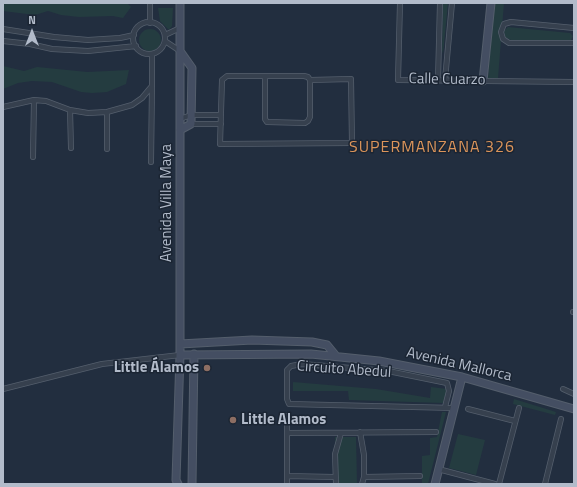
<!DOCTYPE html>
<html>
<head>
<meta charset="utf-8">
<style>
  body { margin:0 }
  #map { position:relative; width:577px; height:487px; overflow:hidden; background:#222e3f; font-family:"Titillium Web",sans-serif }
  canvas { display:block }
  .frame { position:absolute; inset:0; border:4px solid #b2bbca; pointer-events:none }
  .north { position:absolute; left:12px; top:12px; width:40px; height:40px; -webkit-text-stroke:3px #1b2533; paint-order:stroke; rotate:0deg; font-size:11px; font-weight:700; line-height:16px; text-align:center; color:#b2bbca }
  .north::after { content:''; display:block; margin:auto; width:14px; height:18px; background:#b2bbca; clip-path:polygon(50% 0,100% 100%,50% 72%,0 100%) }
</style>
</head>
<body>
<div id="map">
<canvas width="577" height="487"></canvas>
<div class="frame"></div>
<div class="north">N</div>
</div>
<script>
const ctx = document.querySelector('canvas').getContext('2d');
ctx.lineJoin = 'round';
function paint(path, color) { ctx.fillStyle = color; ctx.fill(path, 'evenodd'); }
const shape = rows => new Path2D(rows.map(r => 'M' + r).join(''));
function trace(path, color, width, dash) { ctx.strokeStyle = color; ctx.lineWidth = width; ctx.lineCap = dash ? 'butt' : 'round'; ctx.setLineDash(dash || []); ctx.stroke(path); }
function label(font, color, halo, rows, align = 'center') {
  ctx.font = font + ' "Titillium Web",sans-serif'; ctx.lineWidth = 3; ctx.setLineDash([]); ctx.textBaseline = 'middle'; ctx.strokeStyle = halo; ctx.fillStyle = color; for (const [text, x, y, turn = 0] of rows) {
    ctx.save(); ctx.translate(x, y); ctx.rotate((+turn || 0) * Math.PI / 180); ctx.textAlign = isNaN(turn) ? turn : align; if (halo) ctx.strokeText(text, 0, 0); ctx.fillText(text, 0, 0); ctx.restore();
  }
}
const green = shape([
  [3,3,127,3,131,7,123,18,113,16,79,17,61,15,48,11,35,15,3,11],
  [443,3,448,3,443,54,442,50],
  [494,3,504,3,498,78,488,78],
  [158,8,173,8,172,26,169,30,160,21],
  [508,27,570,33,573,36,571,40,513,41,505,37,504,31],
  '139 40a11 11 0 1 1 22 0a11 11 0 1 1-22 0Z',
  [3,66,24,71,37,67,87,72,129,70,126,84,107,92,92,93,81,92,52,82,32,81,18,83,3,89],
  [293,382,376,389,430,398,431,387,447,389,443,403,349,400,348,391,293,391],
  [514,399,556,412,555,415,513,404],
  [442,412,446,412,428,484,422,484,422,456,430,455,430,438,437,437],
  [458,434,485,440,476,475,449,468],
  [335,437,356,437,357,484,337,484]
]);
const street = shape([
  [150,3,150,23],
  [400,3,398,80,574,82],
  '133 38a16 16 0 1 1 32 0a16 16 0 1 1-32 0Z',
  [574,28,511,22,504,24,501,32,503,39,509,43,574,43],
  [3,29,54,37,88,40,120,38,134,35],
  [165,35,180,28],
  [3,41,30,44,52,49,88,51,136,46],
  [165,41,180,51],
  [265,76,265,119,267,122,305,123,308,121,310,117,310,80,308,77,304,76,227,76,222,80,220,144,352,143,351,79,310,80],
  [438,80,440,3],
  [445,80,452,3],
  [3,107,34,100,46,101,70,110,88,113,107,112,132,105,142,98,152,86,152,54],
  [70,110,71,148],
  [107,112,107,149],
  [180,119,191,115,221,115],
  [191,124,221,124],
  [33,157,34,100],
  [151,162,152,86],
  [573,312,574,312],
  [3,389,102,364,180,355],
  [563,389,574,394],
  [445,407,449,391,447,383,388,371,302,364,291,366,287,370,287,399,289,404,454,408],
  [468,409,515,421],
  [287,416,287,484],
  [360,432,364,455,364,477,362,484],
  [287,433,436,432],
  [438,469,495,484],
  [287,476,334,477],
  [364,477,420,476],
  [336,484,335,454,341,433],
  [499,484,519,408],
  [545,484,561,419]
]);
const secondary = shape([
  [180,51,192,68,191,124,180,130],
  [483,81,491,3],
  [180,344,252,340,312,342,327,345,336,356],
  [180,355,311,354,379,361,462,377,574,409],
  [178,484,176,480,180,355,180,3],
  [192,484,194,354],
  [435,484,462,377]
]);
const markers = [
  [207,368,4,"#8d6e63"],
  [233,420,4,"#8d6e63"]
];
const streetNames = [
  ["Calle Cuarzo",447,80,1],
  ["Avenida Villa Maya",167,203,-90],
  ["Avenida Mallorca",459,365,13],
  ["Circuito Abedul",344,370,4]
];
const poiNames = [
  ["Little Álamos",199,368],
  ["Little Alamos",241,420,"left"]
];
const neighbourhoodNames = [
  ["SUPERMANZANA 326",432,148]
];
paint(green, '#243c40');
trace(street, '#545e6c', 6);
trace(secondary, '#545e6c', 9);
trace(street, '#36404e', 4.5);
trace(secondary, '#444e62', 7);
for (const [x, y, r, color] of markers) { const dot = new Path2D(); dot.arc(x, y, r, 0, 2 * Math.PI); ctx.fillStyle = color; ctx.fill(dot); trace(dot, '#1b2533', 1.5); }
label('15px', '#b2bbca', '#1b2533', streetNames);
label('bold 15px', '#b2bbca', '#1b2533', poiNames, 'right');
ctx.letterSpacing = '1px';
label('16px', '#dc955b', '#1b2533', neighbourhoodNames);
ctx.letterSpacing = '0px';
</script>
</body>
</html>
